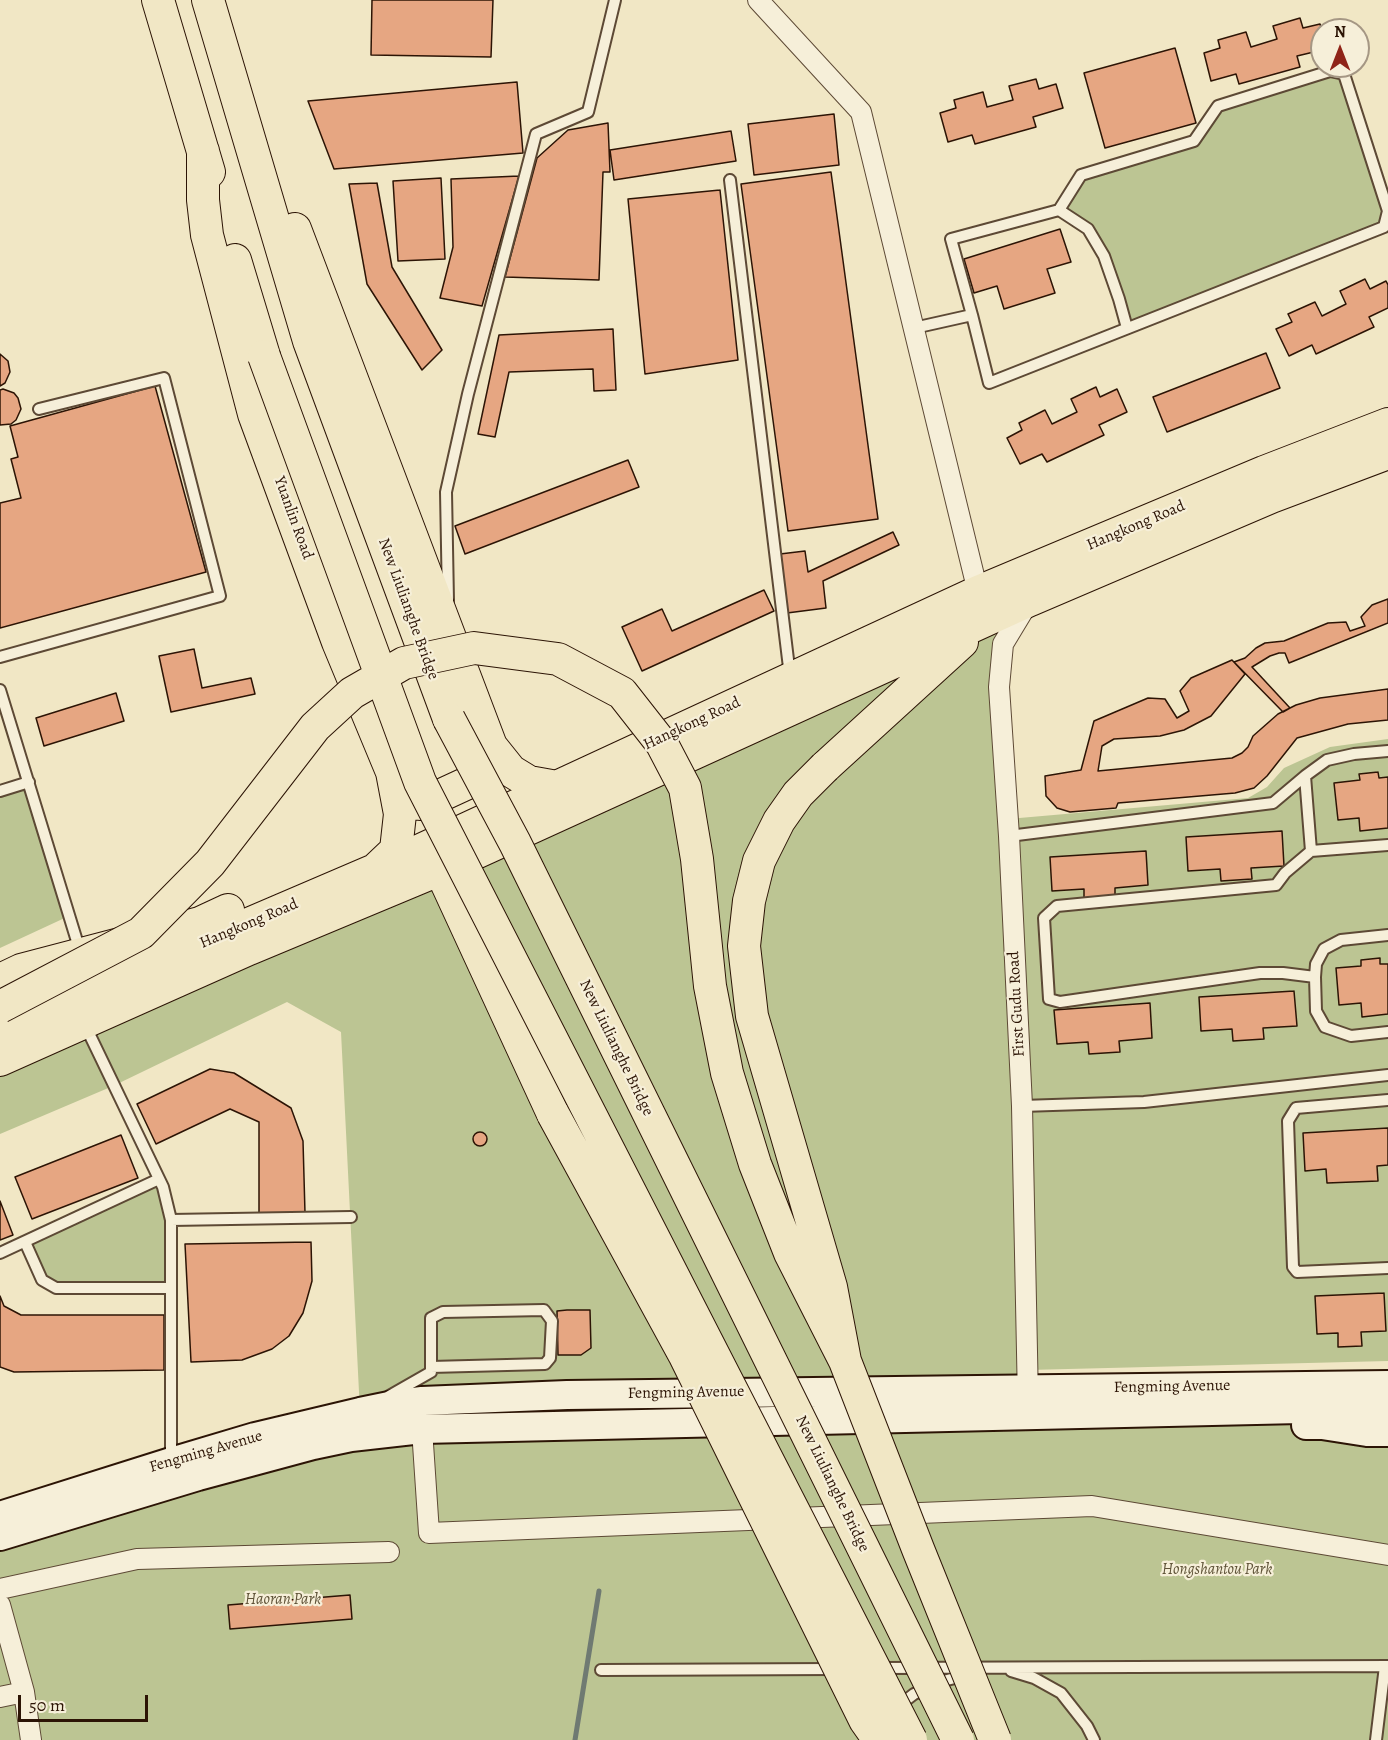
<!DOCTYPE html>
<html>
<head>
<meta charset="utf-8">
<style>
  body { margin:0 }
  #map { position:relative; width:1388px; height:1740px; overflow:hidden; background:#f1e7c5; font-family:Alegreya,serif }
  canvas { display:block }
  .north { position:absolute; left:1310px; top:18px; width:60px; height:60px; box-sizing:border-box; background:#f6efd9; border:2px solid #a59784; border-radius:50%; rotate:0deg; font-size:16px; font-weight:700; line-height:24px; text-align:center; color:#2c1405 }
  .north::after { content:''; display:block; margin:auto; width:21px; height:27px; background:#8f2418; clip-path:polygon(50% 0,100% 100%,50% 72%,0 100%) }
  .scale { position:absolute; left:18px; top:1695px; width:130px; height:27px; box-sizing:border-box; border:3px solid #2c1405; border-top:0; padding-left:8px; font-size:18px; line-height:21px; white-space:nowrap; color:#2c1405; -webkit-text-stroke:4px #f6efd9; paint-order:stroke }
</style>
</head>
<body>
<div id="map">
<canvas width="1388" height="1740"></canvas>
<div class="north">N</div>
<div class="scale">50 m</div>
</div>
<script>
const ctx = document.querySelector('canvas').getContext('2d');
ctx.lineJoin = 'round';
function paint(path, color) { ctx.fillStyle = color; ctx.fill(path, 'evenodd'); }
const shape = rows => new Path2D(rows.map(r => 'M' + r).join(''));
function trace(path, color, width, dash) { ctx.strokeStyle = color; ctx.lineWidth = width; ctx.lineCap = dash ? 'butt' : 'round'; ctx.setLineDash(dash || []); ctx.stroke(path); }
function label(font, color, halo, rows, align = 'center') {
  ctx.font = font + ' Alegreya,serif'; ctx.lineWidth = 4.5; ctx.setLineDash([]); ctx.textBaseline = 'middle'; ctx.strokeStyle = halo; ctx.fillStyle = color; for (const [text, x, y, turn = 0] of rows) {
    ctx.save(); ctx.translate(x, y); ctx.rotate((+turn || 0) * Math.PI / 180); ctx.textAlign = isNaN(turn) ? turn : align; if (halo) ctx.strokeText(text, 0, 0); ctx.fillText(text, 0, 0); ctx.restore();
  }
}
const green = shape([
  [1330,71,1344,74,1388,211,1384,227,1127,328,1088,229,1059,210,1081,175,1194,141,1218,106],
  [1030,600,1003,644,1008,819,1248,798,1267,787,1284,768,1330,747,1388,739,1388,1361,1028,1370,1028,1388,360,1412,341,1032,287,1002,113,1086,0,1134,0,1060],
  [29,782,69,916,0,948,0,791],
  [159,1179,163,1187,171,1288,56,1288,42,1280,25,1242],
  [1388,1395,1388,1740,0,1740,0,1528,342,1442]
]);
const stream = shape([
  [575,1740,599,1591]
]);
const building = shape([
  [372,0,493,0,491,57,371,55,372,0],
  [1300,18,1303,28,1320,24,1322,30,1322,50,1297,56,1300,67,1239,84,1236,74,1211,81,1204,53,1220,48,1218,40,1246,32,1251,47,1277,39,1273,26,1300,18],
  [1175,48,1196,123,1105,148,1084,73,1175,48],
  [1036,79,1039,89,1056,84,1063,108,1033,117,1036,127,975,144,972,135,948,142,940,113,956,108,954,100,983,92,987,107,1013,100,1009,86,1036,79],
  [517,82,523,153,334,169,308,101,517,82],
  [834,114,839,165,754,175,748,124,834,114],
  [608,123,610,172,603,172,599,280,505,277,537,158,568,130,608,123],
  [731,131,736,161,614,180,610,150,731,131],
  [831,172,878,519,788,531,741,184,831,172],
  [519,176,482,306,440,298,453,247,451,179,519,176],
  [441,178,445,259,398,261,393,181,441,178],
  [377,183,392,267,442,350,422,370,367,284,349,184,377,183],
  [720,190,738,360,645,374,628,199,720,190],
  [1060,229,1071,262,1047,269,1055,293,1004,309,997,286,974,293,964,259,1060,229],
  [1365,279,1370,289,1386,281,1388,285,1388,308,1369,317,1374,327,1316,354,1312,345,1289,356,1276,329,1292,322,1288,314,1315,302,1322,316,1346,304,1340,291,1365,279],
  [613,329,616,390,594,391,593,369,509,372,495,437,478,434,499,335,613,329],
  [1266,353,1280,388,1167,432,1153,397,1266,353],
  [0,354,8,361,10,372,5,383,0,386,0,354],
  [155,386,206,572,0,628,0,503,21,498,11,459,18,457,10,426,155,386],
  [1096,387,1100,397,1117,389,1127,412,1099,425,1104,435,1047,462,1042,454,1020,464,1007,438,1022,430,1019,423,1045,410,1052,424,1077,412,1071,399,1096,387],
  [3,389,14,393,18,398,21,409,16,420,11,424,0,425,0,390,3,389],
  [628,460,639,487,465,554,455,526,628,460],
  [893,532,899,545,823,581,826,608,787,613,780,554,805,551,808,572,893,532],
  [764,590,774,611,642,671,622,627,662,609,672,631,764,590],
  [1388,599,1388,623,1289,663,1285,653,1279,653,1270,656,1252,667,1290,708,1283,712,1234,662,1245,658,1256,648,1265,643,1284,641,1328,623,1346,622,1350,631,1365,626,1361,617,1372,605,1388,599],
  [194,649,202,688,251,678,255,694,171,712,159,656,194,649],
  [1232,660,1245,674,1211,716,1184,730,1160,736,1114,739,1102,746,1098,771,1232,758,1242,753,1248,747,1253,736,1278,714,1296,705,1320,698,1388,689,1388,720,1348,724,1297,738,1267,776,1254,788,1235,793,1118,803,1116,808,1070,812,1057,808,1046,796,1045,776,1081,770,1094,721,1148,698,1165,699,1177,718,1189,711,1180,691,1191,678,1232,660],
  [116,693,124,721,44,746,36,718,116,693],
  [1378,772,1379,778,1388,777,1388,828,1360,831,1359,818,1338,820,1334,783,1360,780,1359,774,1378,772],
  [1282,831,1284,866,1251,868,1252,879,1221,881,1220,869,1188,871,1186,837,1282,831],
  [1146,851,1148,885,1115,888,1115,899,1084,901,1084,889,1052,891,1050,857,1146,851],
  [1380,958,1380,964,1388,964,1388,1014,1362,1017,1361,1003,1339,1005,1336,968,1361,966,1361,960,1380,958],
  [1294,991,1297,1026,1263,1028,1264,1039,1233,1041,1232,1029,1201,1031,1199,997,1294,991],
  [1150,1003,1152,1038,1119,1041,1120,1052,1089,1054,1088,1042,1057,1044,1054,1010,1150,1003],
  [210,1069,234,1073,291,1108,303,1141,305,1213,259,1214,259,1122,230,1109,156,1144,137,1104,210,1069],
  [1388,1128,1388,1165,1377,1166,1378,1181,1327,1183,1326,1169,1305,1171,1303,1133,1388,1128],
  '473 1139a7 7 0 1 1 14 0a7 7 0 1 1-14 0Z',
  [121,1135,138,1178,32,1219,15,1177,121,1135],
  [0,1201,13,1235,0,1240,0,1201],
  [311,1242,312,1281,303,1313,289,1336,272,1349,242,1360,191,1362,185,1244,311,1242],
  [1384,1293,1386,1331,1361,1332,1362,1346,1338,1347,1338,1333,1317,1334,1315,1296,1384,1293],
  [0,1296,4,1306,21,1315,164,1315,164,1370,14,1372,0,1367,0,1296],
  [567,1310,590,1310,591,1348,581,1355,558,1355,557,1311,567,1310],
  [350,1595,352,1619,230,1629,228,1605,350,1595]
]);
const lane = shape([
  [730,180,790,676],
  [1059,210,1088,229,1104,256,1119,299,1127,328],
  [914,328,972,315,989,383,1384,227,1388,211,1344,74,1330,71,1218,106,1194,141,1081,175,1059,210,951,239,972,315],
  [448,601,446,492,468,394,536,134,588,112,615,0],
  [0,657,220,596,164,378,39,409],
  [0,690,80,951],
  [1305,776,1311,851],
  [0,791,29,782],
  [1009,836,1273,803,1305,776,1327,760,1354,754,1388,751],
  [1388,935,1341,940,1324,949,1316,964,1315,977,1316,1011,1325,1027,1351,1036,1388,1032],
  [1315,977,1283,973,1260,973,1060,1002,1049,999,1044,918,1057,906,1276,885,1285,873,1311,851,1388,845],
  [85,1025,163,1187,171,1220,171,1462],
  [1388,1100,1296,1108,1288,1121,1293,1267,1297,1272,1388,1268],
  [1022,1106,1144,1102,1388,1075],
  [171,1220,351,1217],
  [25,1242,42,1280,56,1288,171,1288],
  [0,1253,159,1179],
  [389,1396,431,1372,431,1318,443,1312,544,1310,552,1321,550,1358,545,1364,431,1367],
  [880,1668,1388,1666],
  [601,1670,835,1669],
  [1011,1671,1034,1678,1061,1693,1087,1726,1094,1740],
  [897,1707,914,1694,947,1680,967,1675],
  [1376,1740,1385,1666]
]);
const street = shape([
  [758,0,861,112,978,592],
  [1028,1401,1022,1106,1009,836,999,687,1003,644,1029,601],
  [422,1429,429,1533,1092,1506,1388,1555],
  [0,1589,137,1559,389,1552],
  [0,1605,24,1692],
  [0,1697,24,1692,31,1740]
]);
const secondary = shape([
  [1306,1425,1322,1425,1367,1432,1388,1432],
  [0,1516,171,1462,255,1437,360,1412,399,1404,422,1401,567,1395,1388,1385],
  [0,1536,198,1476,313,1445,351,1437,422,1429,1388,1407]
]);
const primary = shape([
  [158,0,209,172],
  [208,0,309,341,449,719],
  [203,151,203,200,207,235,254,414,338,642,392,772,400,814,396,850,376,869],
  [295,229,491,746,511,771,529,782,557,787],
  [235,260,264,356],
  [825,767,962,642],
  [404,799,411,803,422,804,487,774,493,764,493,757],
  [440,869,553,1114],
  [0,980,21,970,200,923,228,910],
  [0,1032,92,991,410,855,978,592,1264,472,1388,424],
  [0,1060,249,949,436,871,1030,600,1271,497,1388,453]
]);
const primaryBridge = shape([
  [264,356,420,782,911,1740],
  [449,719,515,843,958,1740],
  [825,767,798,794,779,821,759,861,749,901,744,946,752,1016,831,1287,845,1361,918,1549,995,1740],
  [0,1007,141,933,210,863,315,727,352,693,404,663,474,648,558,659,622,693,662,744,685,788,697,859,710,986,727,1073,755,1164,790,1253,845,1361],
  [553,1114,684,1354,865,1720,879,1740]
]);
const streetNames = [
  ["Yuanlin Road",293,518,70],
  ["Hangkong Road",1136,526,-23],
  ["New Liulianghe Bridge",408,609,70],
  ["Hangkong Road",692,724,-25],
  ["Hangkong Road",249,924,-23],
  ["First Gudu Road",1017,1004,-93],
  ["New Liulianghe Bridge",616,1048,64],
  ["Fengming Avenue",1172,1387,-1],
  ["Fengming Avenue",686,1393,-1],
  ["Fengming Avenue",206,1452,-16],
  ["New Liulianghe Bridge",832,1484,64]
];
const parkNames = [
  ["Hongshantou Park",1217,1570],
  ["Haoran Park",283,1600]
];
paint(green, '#bcc593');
trace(stream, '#6f7a72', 5);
paint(building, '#e6a682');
trace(building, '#2c1405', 1.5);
trace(lane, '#5d4935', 14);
trace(street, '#5d4935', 22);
trace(secondary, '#2c1405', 32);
trace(primary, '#2c1405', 34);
trace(lane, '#f6efd9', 10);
trace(street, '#f6efd9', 20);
trace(secondary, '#f6efd9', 28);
trace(primary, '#f1e7c5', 32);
trace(primaryBridge, '#2c1405', 34, []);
trace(primaryBridge, '#f1e7c5', 32);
label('16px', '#2c1405', '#f6efd9', streetNames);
label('italic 16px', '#5e5237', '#f6efd9', parkNames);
</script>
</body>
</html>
